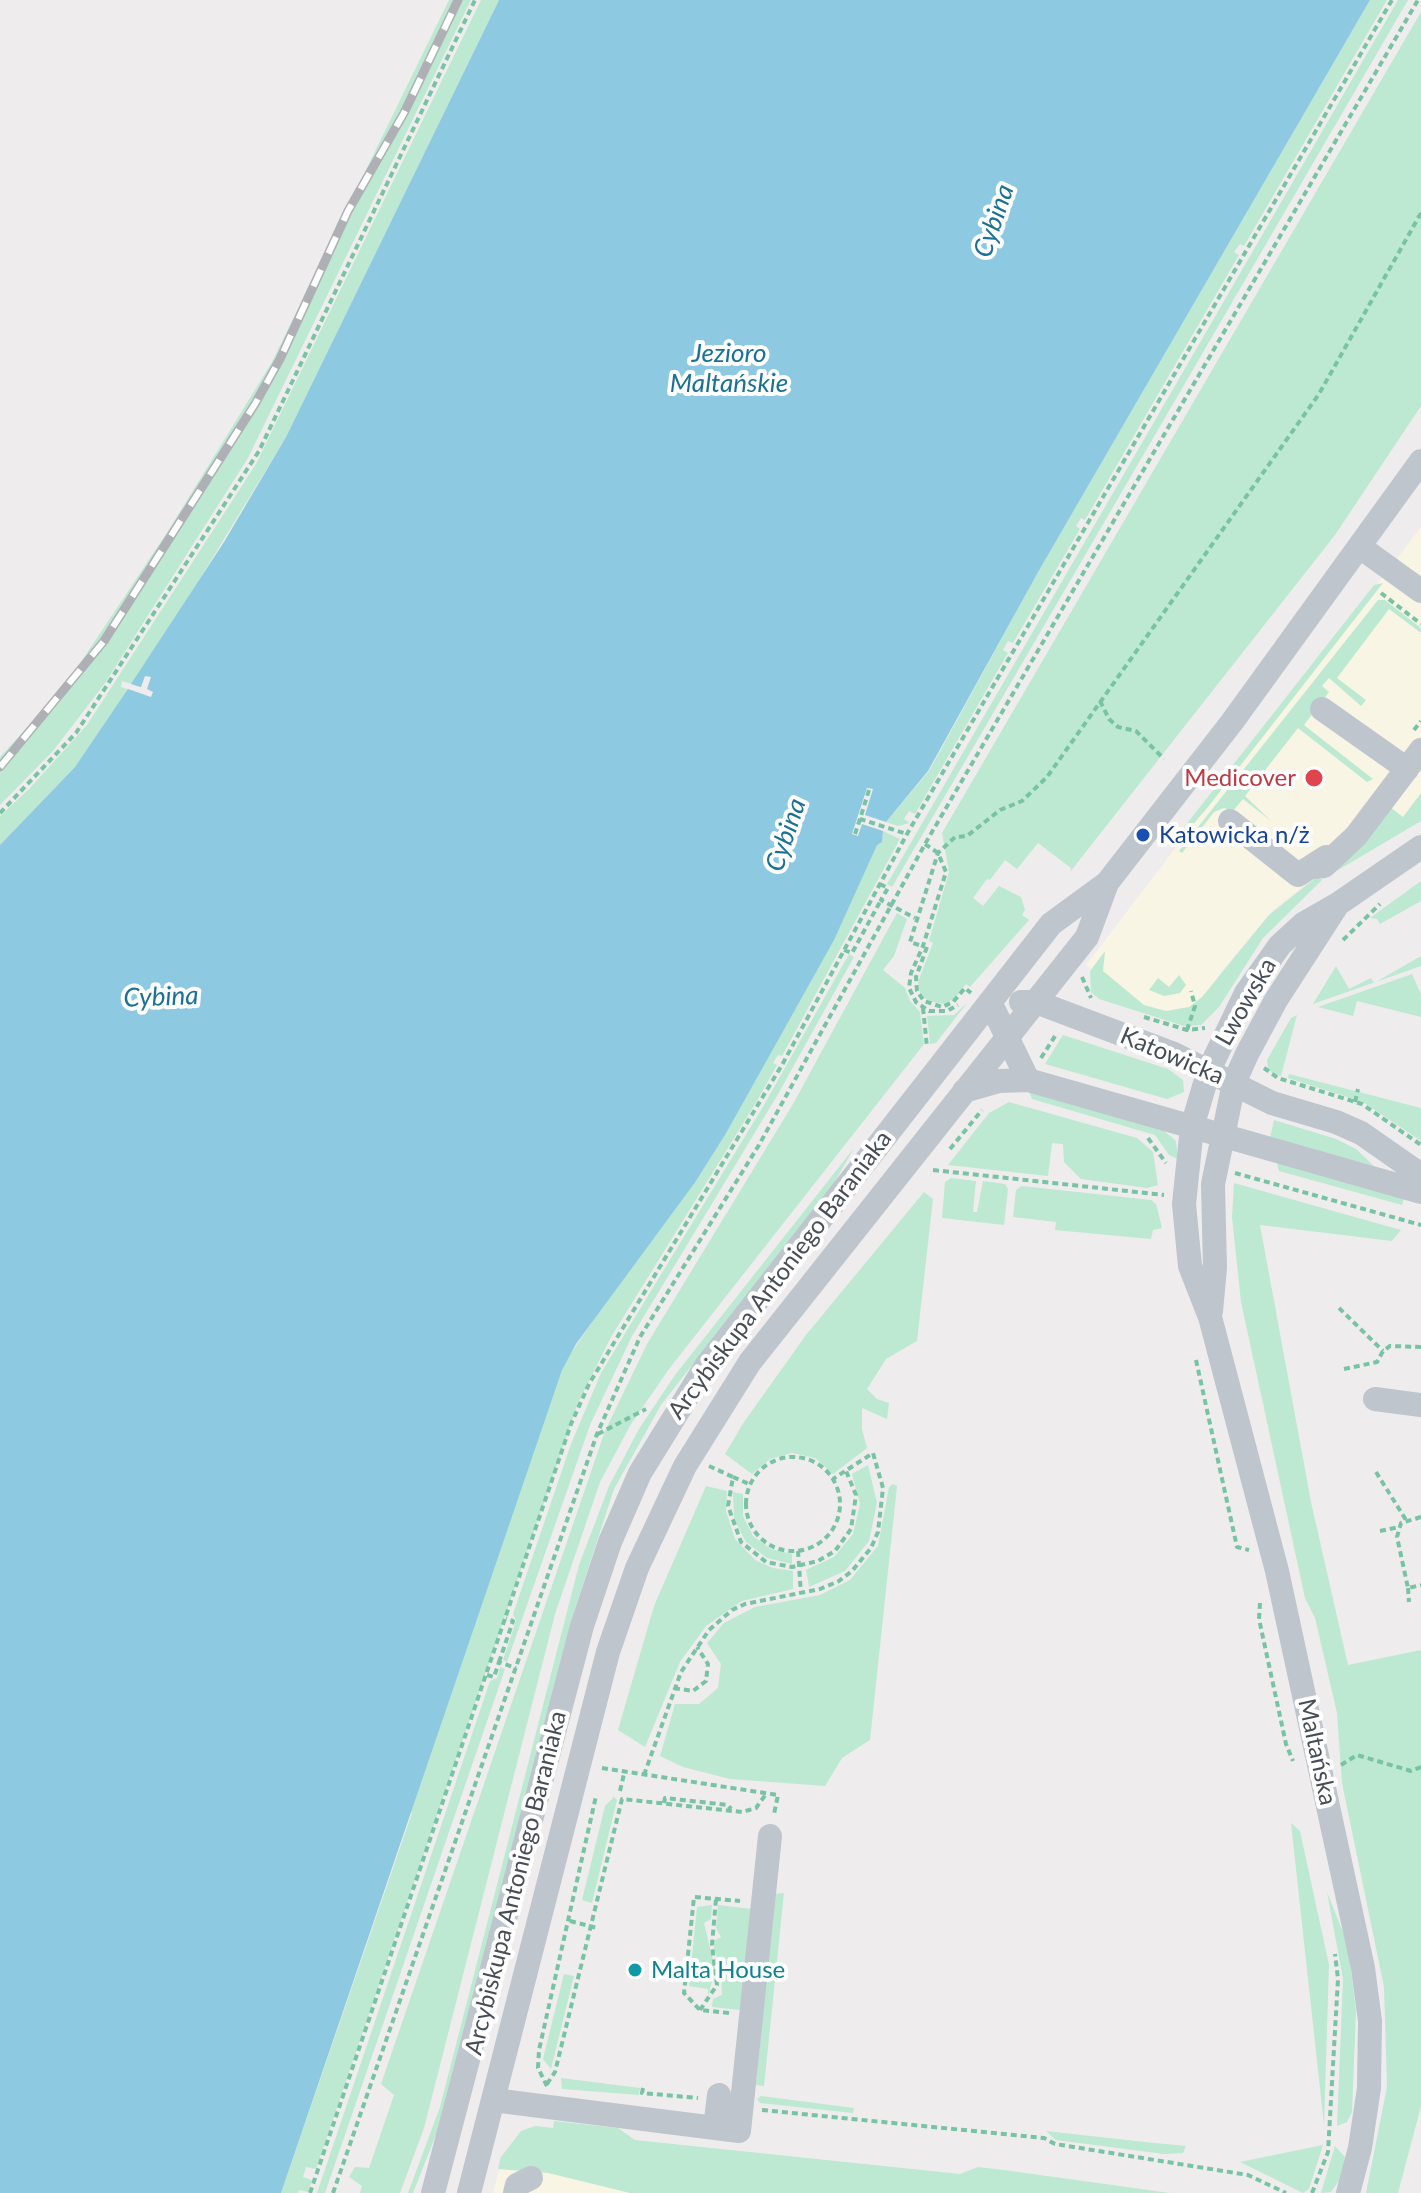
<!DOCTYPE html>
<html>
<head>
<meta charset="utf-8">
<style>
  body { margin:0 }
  canvas { display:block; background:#eeecec }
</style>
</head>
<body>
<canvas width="1421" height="2193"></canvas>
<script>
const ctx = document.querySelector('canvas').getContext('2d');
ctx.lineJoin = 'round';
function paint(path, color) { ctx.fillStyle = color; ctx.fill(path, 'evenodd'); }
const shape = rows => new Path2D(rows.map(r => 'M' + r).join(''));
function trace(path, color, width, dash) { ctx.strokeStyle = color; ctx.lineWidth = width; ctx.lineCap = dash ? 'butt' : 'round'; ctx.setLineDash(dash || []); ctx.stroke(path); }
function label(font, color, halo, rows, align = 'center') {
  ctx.font = font + ' Lato,sans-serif'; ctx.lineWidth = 8; ctx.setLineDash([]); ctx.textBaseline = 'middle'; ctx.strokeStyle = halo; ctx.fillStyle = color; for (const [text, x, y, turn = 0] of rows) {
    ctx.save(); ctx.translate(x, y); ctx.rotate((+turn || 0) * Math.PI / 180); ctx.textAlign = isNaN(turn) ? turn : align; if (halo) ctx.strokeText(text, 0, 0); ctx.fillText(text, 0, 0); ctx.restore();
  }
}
const commercial = shape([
  [1421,527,1421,811,1305,885,1273,910,1222,971,1202,1006,1174,1013,1141,1008,1086,965],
  [502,2158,630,2193,493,2193]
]);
const green = shape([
  [449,0,471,0,248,458,105,683,53,751,0,805,0,757,65,686,170,528,272,362],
  [481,0,499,0,286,437,150,661,141,687,122,681,121,687,139,693,112,714,75,767,0,845,0,816,29,789,87,725,256,464],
  [1370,0,1387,0,1244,246,1240,244,1234,252,1239,255,1085,520,1081,518,1076,526,1080,529,1013,643,1008,641,1003,650,1008,653,915,814,909,811,904,819,910,823,898,826,886,822,929,771,1041,567],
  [1398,0,1408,0,892,887,887,884],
  [1421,12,1421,406,1335,535,1070,872,1071,868,1038,843,1017,869,1005,860,990,880,987,879,973,898,983,906,999,886,1021,897,1025,910,1022,915,1029,920,970,987,966,984,955,998,944,1004,928,1001,920,993,918,982,933,943,929,941,949,872,942,833],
  [1383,583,1208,807,1182,837,1178,835,1374,585],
  [1378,600,1385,600,1421,628,1421,633,1389,609,1337,678,1366,700,1361,706,1329,678,1322,686,1329,692,1304,725,1373,779,1367,782,1298,728,1245,796,1271,821,1243,799,1233,811,1224,808,1214,812,1182,853,1179,851],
  [1421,793,1421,821,1323,879,1320,875,1390,807,1403,817],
  [883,831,900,839,782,1056,778,1055,773,1063,777,1065,757,1101,611,1337,578,1403,316,2169,306,2167,303,2177,312,2180,308,2192,299,2190,298,2193,281,2193,412,1813,406,1809,545,1391,688,1182,696,1181,725,1135,868,847,882,842],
  [1318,876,1322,880,1263,938,1219,1007,1201,1025,1184,1026,1099,999,1091,992,1090,971,1105,951,1103,971,1144,1005,1166,1011,1189,1007,1202,997,1269,915],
  [1421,881,1421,901,1380,924,1377,919,1370,918],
  [897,913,907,919,894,956,883,970,905,988,910,1001,920,1012,924,1044,669,1369,631,1424,600,1482,555,1614,424,2128,400,2193,360,2193,362,2186,349,2177,355,2167,369,2168,394,2095,381,2084,605,1431,647,1344,793,1104],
  [849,954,854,957,777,1096,632,1336,590,1425,507,1662,503,1660,516,1621,513,1614,571,1444,601,1373,764,1105],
  [1421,956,1421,966,1313,1004,1336,966,1349,989,1371,978,1374,983],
  [1412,974,1421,994,1421,1017,1357,1001,1353,1016,1318,1007],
  [1179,975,1186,985,1180,993,1164,996,1149,990,1158,978,1169,987],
  [967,1003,936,1043,930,1044,927,1016,954,1015],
  [1297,1015,1281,1076,1273,1074,1268,1068,1267,1060,1291,1018],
  [1063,1035,1168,1069,1183,1080,1184,1092,1167,1099,1045,1064],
  [1289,1074,1421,1108,1421,1141,1363,1102,1288,1078],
  [1029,1091,1163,1130,1176,1141,1178,1159,1169,1155,1155,1135,1032,1099],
  [1009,1102,1137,1138,1153,1152,1158,1185,1147,1188,1081,1179,1064,1162,1063,1144,1052,1143,1048,1176,948,1165,989,1113],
  [1274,1120,1336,1139,1356,1149,1374,1166,1270,1138],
  [854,1148,834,1183,661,1405,614,1489,572,1618,445,2112,413,2193,408,2193,440,2107,579,1565,609,1486,639,1429,675,1375],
  [1277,1163,1404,1198,1402,1205,1279,1171],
  [951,1178,976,1181,973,1212,977,1212,983,1181,1005,1184,1008,1189,1004,1225,942,1218,945,1182],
  [1234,1183,1401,1230,1392,1241,1260,1225,1311,1502,1348,1665,1421,1650,1421,2106,1398,2193,1366,2193,1387,2087,1384,1987,1342,1783,1337,1713,1315,1618,1305,1598,1241,1302,1232,1217],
  [1022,1186,1151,1200,1156,1204,1162,1228,1153,1230,1151,1239,1055,1230,1056,1222,1013,1217,1016,1190],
  [924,1192,933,1199,917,1341,886,1359,867,1389,877,1399,889,1403,887,1419,862,1408,862,1429,867,1448,833,1474,815,1458,792,1453,770,1459,752,1474,725,1454,744,1422,806,1335],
  [868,1465,877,1503,869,1541,845,1571,809,1587,806,1570,834,1557,853,1534,860,1504,852,1474],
  [893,1484,897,1486,870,1740,842,1758,825,1786,730,1779,683,1767,660,1756,675,1704,699,1704,718,1688,721,1664,707,1643,724,1623,755,1607,820,1595,850,1580,878,1546,889,1487],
  [706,1486,727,1491,726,1511,735,1539,755,1560,773,1568,793,1571,793,1589,742,1601,706,1626,680,1662,645,1747,618,1730,654,1606],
  [733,1492,743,1494,743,1516,753,1536,771,1549,792,1554,792,1564,767,1558,746,1542,734,1519],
  [500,1667,505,1669,325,2193,317,2193,490,1681,497,1678],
  [614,1797,617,1800,592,1903,582,1900,605,1806],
  [1291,1823,1300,1831,1329,1965,1324,2125],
  [1327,1892,1348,1945,1356,2011,1352,2112,1347,2122,1337,2126,1343,1979],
  [784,1893,764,2086,756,2085,774,1894],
  [712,1905,711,1919,704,1923,715,1969,708,1997,708,1989,689,1986,697,1907],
  [718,1905,752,1909,740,2010,712,2007,713,1999,722,1995,721,1970,714,1948,714,1941,721,1937,716,1928],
  [564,1974,574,1976,551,2069,543,2059],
  [561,2078,640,2088,639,2095,562,2089],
  [761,2096,854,2108,853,2113,760,2103,757,2099],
  [554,2121,618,2128,635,2140,960,2174,978,2167,1011,2171,1170,2193,630,2193,548,2173,498,2169,501,2157,521,2131,535,2126,553,2128],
  [1046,2131,1145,2142,1186,2146,1183,2153,1164,2154,1056,2140],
  [1323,2145,1309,2189,1303,2193,1240,2162],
  [1335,2146,1345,2157,1341,2178,1331,2192,1321,2193]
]);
const water = shape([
  [499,0,1370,0,1041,567,928,771,886,822,865,815,873,789,867,788,852,834,858,836,862,824,883,831,882,842,877,845,834,940,725,1135,696,1181,576,1344,562,1370,281,2193,0,2193,0,845,75,767,128,689,151,697,153,692,147,689,151,677,145,676,141,687,131,684,224,542,286,437]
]);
const path = shape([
  [1381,593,1421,624],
  [1100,701,1109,719,1118,727,1136,731,1164,759],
  [1414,730,1421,721],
  [869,790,860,819,907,834],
  [0,813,76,733,259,451,475,0],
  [855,834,860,819],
  [925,844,938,853,946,872,923,946,911,973,909,988,916,1002,929,1011,947,1011,958,1005],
  [880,884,888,888,881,900,915,918],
  [1343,940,1380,904],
  [919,945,910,942,938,853,955,837,967,836,1000,810,1022,801,1047,777,1319,394,1421,213],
  [927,947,916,977,917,991,924,1001,942,1007,953,1002,965,988,971,993],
  [844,950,852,953,881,900],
  [1082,977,1091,998],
  [923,1008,927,1047],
  [1144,1017,1187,1030,1205,1028],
  [1187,1030,1195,1006,1191,991],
  [1041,1058,1057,1033],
  [1264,1068,1278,1078,1362,1104,1421,1145],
  [1355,1102,1358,1089],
  [1148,1138,1166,1163],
  [950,1149,982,1110],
  [933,1170,1164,1195],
  [1235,1173,1421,1225],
  [1339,1308,1383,1351],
  [1196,1360,1237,1547,1249,1550],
  [1344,1369,1377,1362,1383,1351,1390,1346,1421,1347],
  [598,1434,646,1409],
  '746 1504a47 47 0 1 1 94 0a47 47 0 1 1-94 0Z',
  [709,1466,733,1477,728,1506,741,1542,766,1562,792,1567,818,1561,835,1551,851,1529,856,1495,846,1471],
  [1376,1472,1406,1520],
  [733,1477,749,1484],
  [1421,1517,1401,1523,1397,1537,1408,1588,1421,1585],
  [1380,1531,1399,1527],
  [798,1551,801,1594],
  [1408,1588,1409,1602],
  [1260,1603,1259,1619,1286,1744,1293,1761],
  [499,1662,513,1621,506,1618],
  [487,1675,494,1677,499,1662,516,1668],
  [674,1688,693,1691,706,1681,708,1664,697,1647],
  [1341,1765,1357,1755,1411,1771,1421,1767],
  [602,1768,778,1795,774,1814],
  [644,1775,681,1672,709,1630,732,1610,745,1604,820,1589,839,1581,852,1571,871,1548,878,1532,883,1488,873,1453,833,1479],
  [620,1791,624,1774],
  [664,1803,665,1798,728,1805,731,1809],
  [570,1921,597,1928],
  [700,2010,717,1985,712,1945,716,1899],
  [729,2013,700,2010,684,1993,694,1897,740,1901],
  [547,2084,555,2072,622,1799,742,1812,756,1808,766,1794],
  [547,2086,538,2068,539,2050,596,1796],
  [643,2088,642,2093,698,2098],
  [762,2110,1044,2138,1055,2144,1248,2175,1286,2193],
  [310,2193,571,1424,589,1384,782,1065,907,834,1392,0],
  [333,2193,597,1434,640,1337,759,1145,925,844,1418,0],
  [1312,2193,1328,2152,1338,1979,1335,1954]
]);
const minor = shape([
  [1360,547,1421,591],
  [1322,709,1407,769],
  [1230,821,1298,875,1326,857],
  [1313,867,1324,866,1356,836,1421,750],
  [1338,904,1303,924,1280,945,1246,993,1209,1070,1192,1127,1184,1204,1190,1266,1210,1317,1277,1571,1363,1968,1370,2021,1369,2088,1360,2148,1348,2193],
  [990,1002,1028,1080],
  [1021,1002,1036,1002,1174,1054,1272,1103,1336,1122,1361,1133,1421,1175],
  [964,1091,999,1081,1028,1080,1421,1192],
  [1211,1311,1215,1268,1213,1184,1234,1083,1247,1054,1276,1000,1338,904,1421,847],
  [1375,1399,1421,1405],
  [493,2100,739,2131,770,1836],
  [715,2128,719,2095],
  [433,2193,582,1626,610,1542,640,1473,706,1366,1051,924,1107,883],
  [469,2193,608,1652,637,1568,685,1466,750,1362,1087,937,1107,883,1232,722,1421,461],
  [515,2193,517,2185,531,2178]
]);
const rail = shape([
  [0,767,104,641,255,404,280,359,348,211,404,113,458,0]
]);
const markers = [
  [1314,778,10,"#e0444e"],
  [1143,835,8,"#1a4fb4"],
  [635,1970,8,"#0f9aa8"]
];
const healthNames = [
  ["Medicover",1296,778]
];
const transitNames = [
  ["Katowicka n/ż",1159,835]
];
const streetNames = [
  ["Lwowska",1246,1002,-60],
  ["Katowicka",1172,1056,23],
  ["Arcybiskupa Antoniego Baraniaka",780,1275,-53],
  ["Maltańska",1317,1752,78],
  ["Arcybiskupa Antoniego Baraniaka",516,1883,-76]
];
const cultureNames = [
  ["Malta House",651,1970]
];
const waterNames = [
  ["Cybina",994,221,-71],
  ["Jezioro",729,354],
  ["Maltańskie",729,384],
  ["Cybina",786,835,-71],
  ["Cybina",161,997,-2]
];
paint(commercial, '#f9f5e5');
paint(green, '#bde9d2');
paint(water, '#8ec9e2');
trace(path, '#79c3a5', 4, [6, 4]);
trace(minor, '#bec5cd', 24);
trace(rail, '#aeb0b5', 9);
trace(rail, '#fff', 6, [18]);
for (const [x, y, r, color] of markers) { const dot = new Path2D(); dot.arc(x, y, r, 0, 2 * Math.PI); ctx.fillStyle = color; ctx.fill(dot); trace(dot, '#fff', 3); }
label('24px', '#be3a42', '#fff', healthNames, 'right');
label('24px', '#164399', '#fff', transitNames, 'left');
label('24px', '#464d57', '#fff', streetNames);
label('24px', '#0d838f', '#fff', cultureNames, 'left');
label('italic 26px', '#1a7196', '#fff', waterNames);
</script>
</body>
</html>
